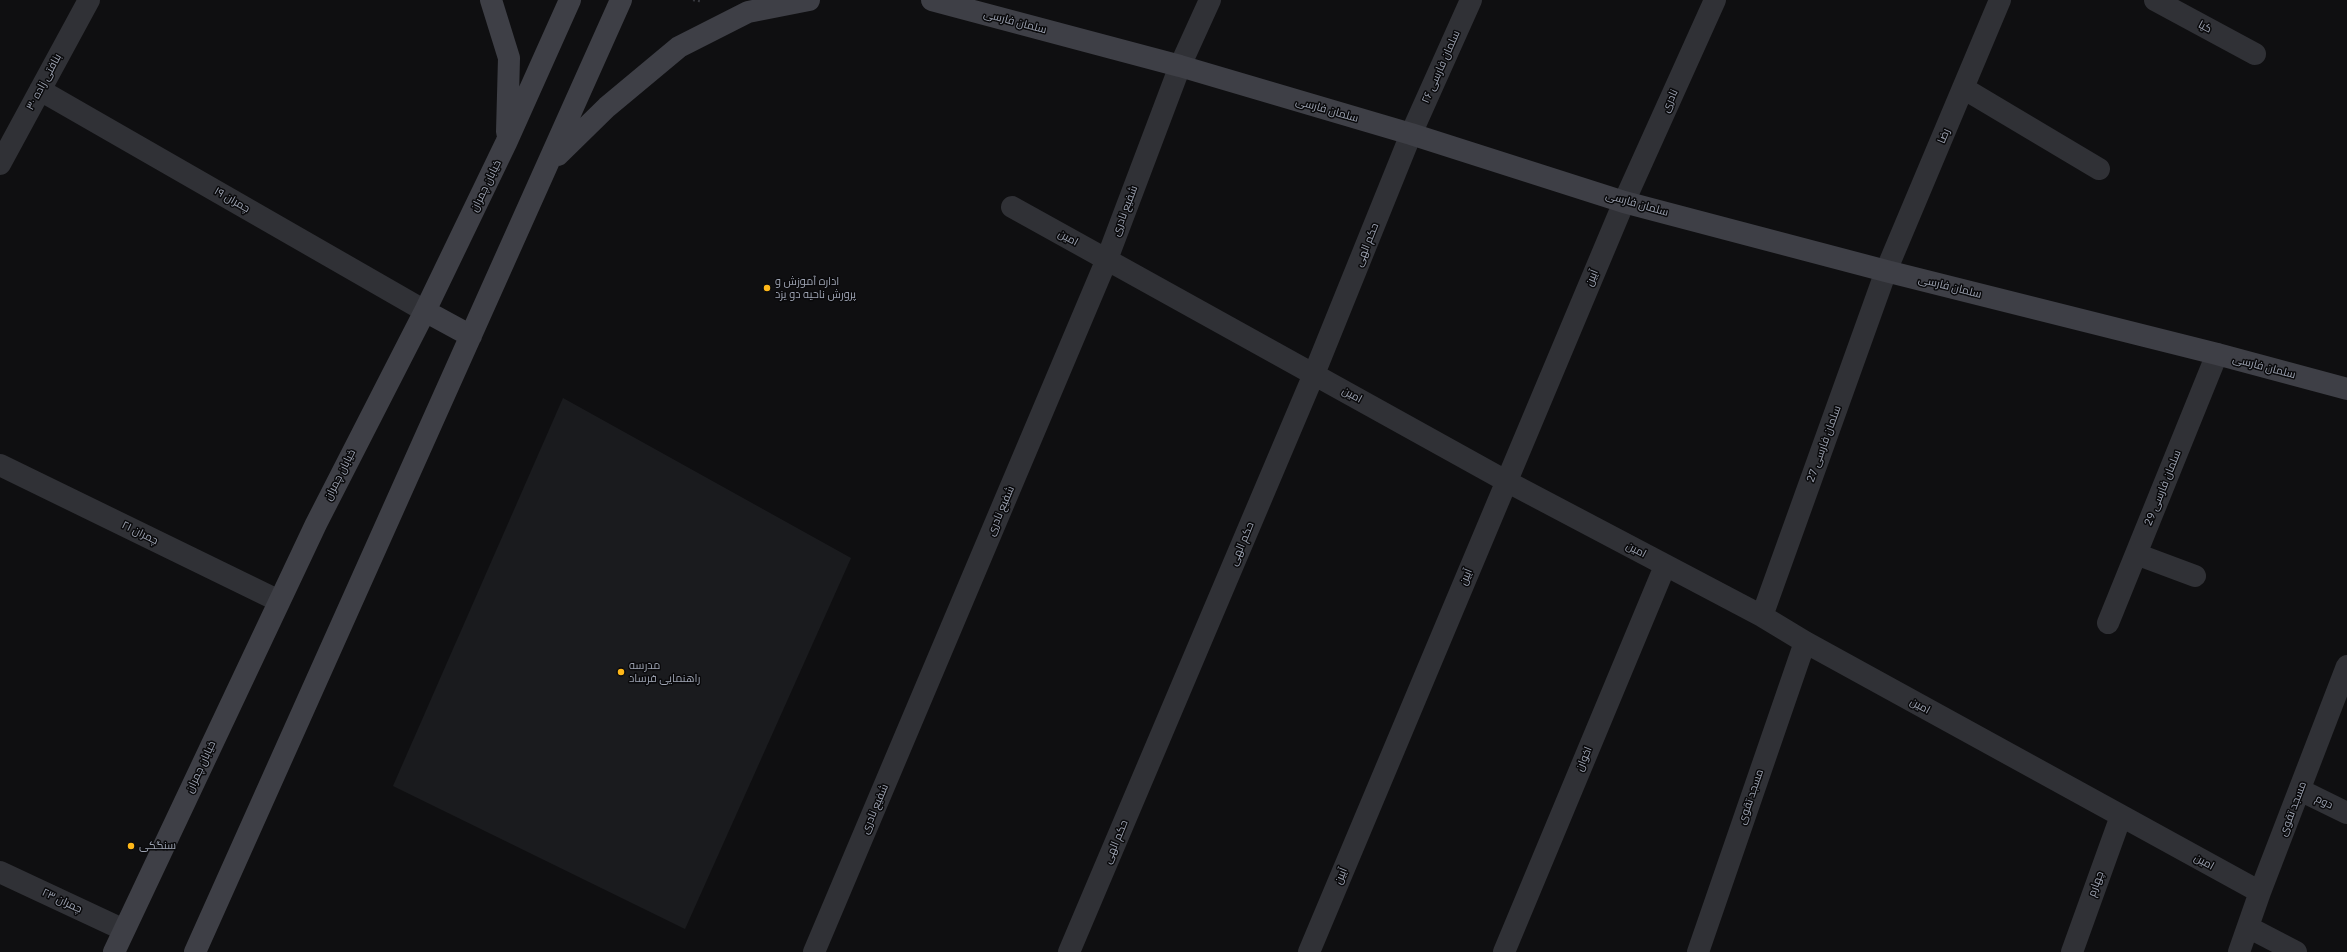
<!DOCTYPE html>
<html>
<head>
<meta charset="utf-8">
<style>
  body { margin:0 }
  canvas { display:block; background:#0f0f11 }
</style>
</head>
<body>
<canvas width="2347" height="952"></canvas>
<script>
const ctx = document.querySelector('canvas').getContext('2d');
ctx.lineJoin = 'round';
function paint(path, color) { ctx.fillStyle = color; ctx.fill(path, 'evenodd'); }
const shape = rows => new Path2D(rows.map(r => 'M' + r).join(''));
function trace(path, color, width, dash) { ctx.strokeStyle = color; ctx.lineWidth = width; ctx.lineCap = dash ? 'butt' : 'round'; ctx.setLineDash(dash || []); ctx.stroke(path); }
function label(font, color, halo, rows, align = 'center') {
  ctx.font = font + ' "IBM Plex Sans",Cairo,sans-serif'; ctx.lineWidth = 3; ctx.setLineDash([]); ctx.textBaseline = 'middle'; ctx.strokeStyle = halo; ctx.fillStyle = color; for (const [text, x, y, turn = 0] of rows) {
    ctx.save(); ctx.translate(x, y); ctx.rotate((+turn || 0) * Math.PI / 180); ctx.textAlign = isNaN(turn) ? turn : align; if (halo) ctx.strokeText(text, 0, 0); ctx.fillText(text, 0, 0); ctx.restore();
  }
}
const built = shape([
  [563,398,851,558,685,929,393,786]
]);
const path = shape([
  [693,0,700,1]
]);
const street = shape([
  [2155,0,2255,54],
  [1963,88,2099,169],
  [40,90,425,311],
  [0,164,89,0],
  [1012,207,1506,481,1762,616,1805,642,2260,892],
  [0,465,279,601],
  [2136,554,2195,576],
  [1762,616,1886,271,2000,0],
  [2108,623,2217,354],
  [2300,790,2347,813],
  [0,872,124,930],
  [2248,927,2296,952],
  [814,952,1107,259,1180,66,1210,0],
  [1069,952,1314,374,1411,134,1471,0],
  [1309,952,1624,202,1715,0],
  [1504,952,1665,566],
  [1698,952,1805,642],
  [2072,952,2121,816],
  [2239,952,2260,892,2347,666]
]);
const secondary = shape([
  [491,0,509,58,507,132],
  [932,0,1180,66,1411,134,1624,202,1886,271,2217,354,2347,389],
  [558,155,607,107,679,47,748,12,809,0],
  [425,311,471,336],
  [114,952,316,524,425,311,506,143,570,0],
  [195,952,621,0]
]);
const markers = [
  [767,288,4,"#ffb819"],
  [621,672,4,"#ffb819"],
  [131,846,4,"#ffb819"]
];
const streetNames = [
  ["سلمان فارسی",1015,22,15],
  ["کیا",2205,27,28],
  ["سلمان فارسی ۲۶",1441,67,-66],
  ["بنافتی زاده ۳۰",44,82,-62],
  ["نادری",1670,101,-66],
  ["سلمان فارسی",1327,110,16],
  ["رضا",1944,136,-67],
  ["خیابان چمران",486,186,-64],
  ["چمران ۱۹",232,200,30],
  ["سلمان فارسی",1637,204,16],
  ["شفیع نادری",1125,211,-69],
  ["امین",1068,238,29],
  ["حکم الهی",1367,245,-68],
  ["آیین",1592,278,-67],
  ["سلمان فارسی",1950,287,14],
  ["سلمان فارسی",2264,367,15],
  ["امین",1352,395,29],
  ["سلمان فارسی 27",1824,444,-70],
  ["خیابان چمران",340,475,-63],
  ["سلمان فارسی 29",2163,488,-68],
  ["شفیع نادری",1001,511,-67],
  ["چمران ۲۱",140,533,26],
  ["حکم الهی",1242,544,-67],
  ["امین",1636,550,28],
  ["آیین",1466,577,-67],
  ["امین",1920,706,29],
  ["اخوان",1584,759,-67],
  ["خیابان چمران",201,767,-65],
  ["مسجد تقوی",1751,797,-71],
  ["دوم",2324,802,26],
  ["شفیع نادری",875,809,-67],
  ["مسجد تقوی",2293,809,-69],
  ["حکم الهی",1116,842,-67],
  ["امین",2204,862,29],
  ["آیین",1341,876,-67],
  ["چهارم",2096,884,-70],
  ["چمران ۲۳",62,901,25]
];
const poiNames = [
  ["اداره آموزش و",775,282],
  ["پرورش ناحیه دو یزد",775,295],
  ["مدرسه",629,666],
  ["راهنمایی فرساد",629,679],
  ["سنگکی",139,846]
];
paint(built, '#1a1b1e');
trace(path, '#36373d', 2.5, [2, 3]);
trace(street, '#303136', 22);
trace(secondary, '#3e3f46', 22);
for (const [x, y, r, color] of markers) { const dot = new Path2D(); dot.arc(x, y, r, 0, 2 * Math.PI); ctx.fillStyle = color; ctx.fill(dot); trace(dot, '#0a0a0c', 1.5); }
label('11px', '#9ea4b3', '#0a0a0c', streetNames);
label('11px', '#9ea4b3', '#0a0a0c', poiNames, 'left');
</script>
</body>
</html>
